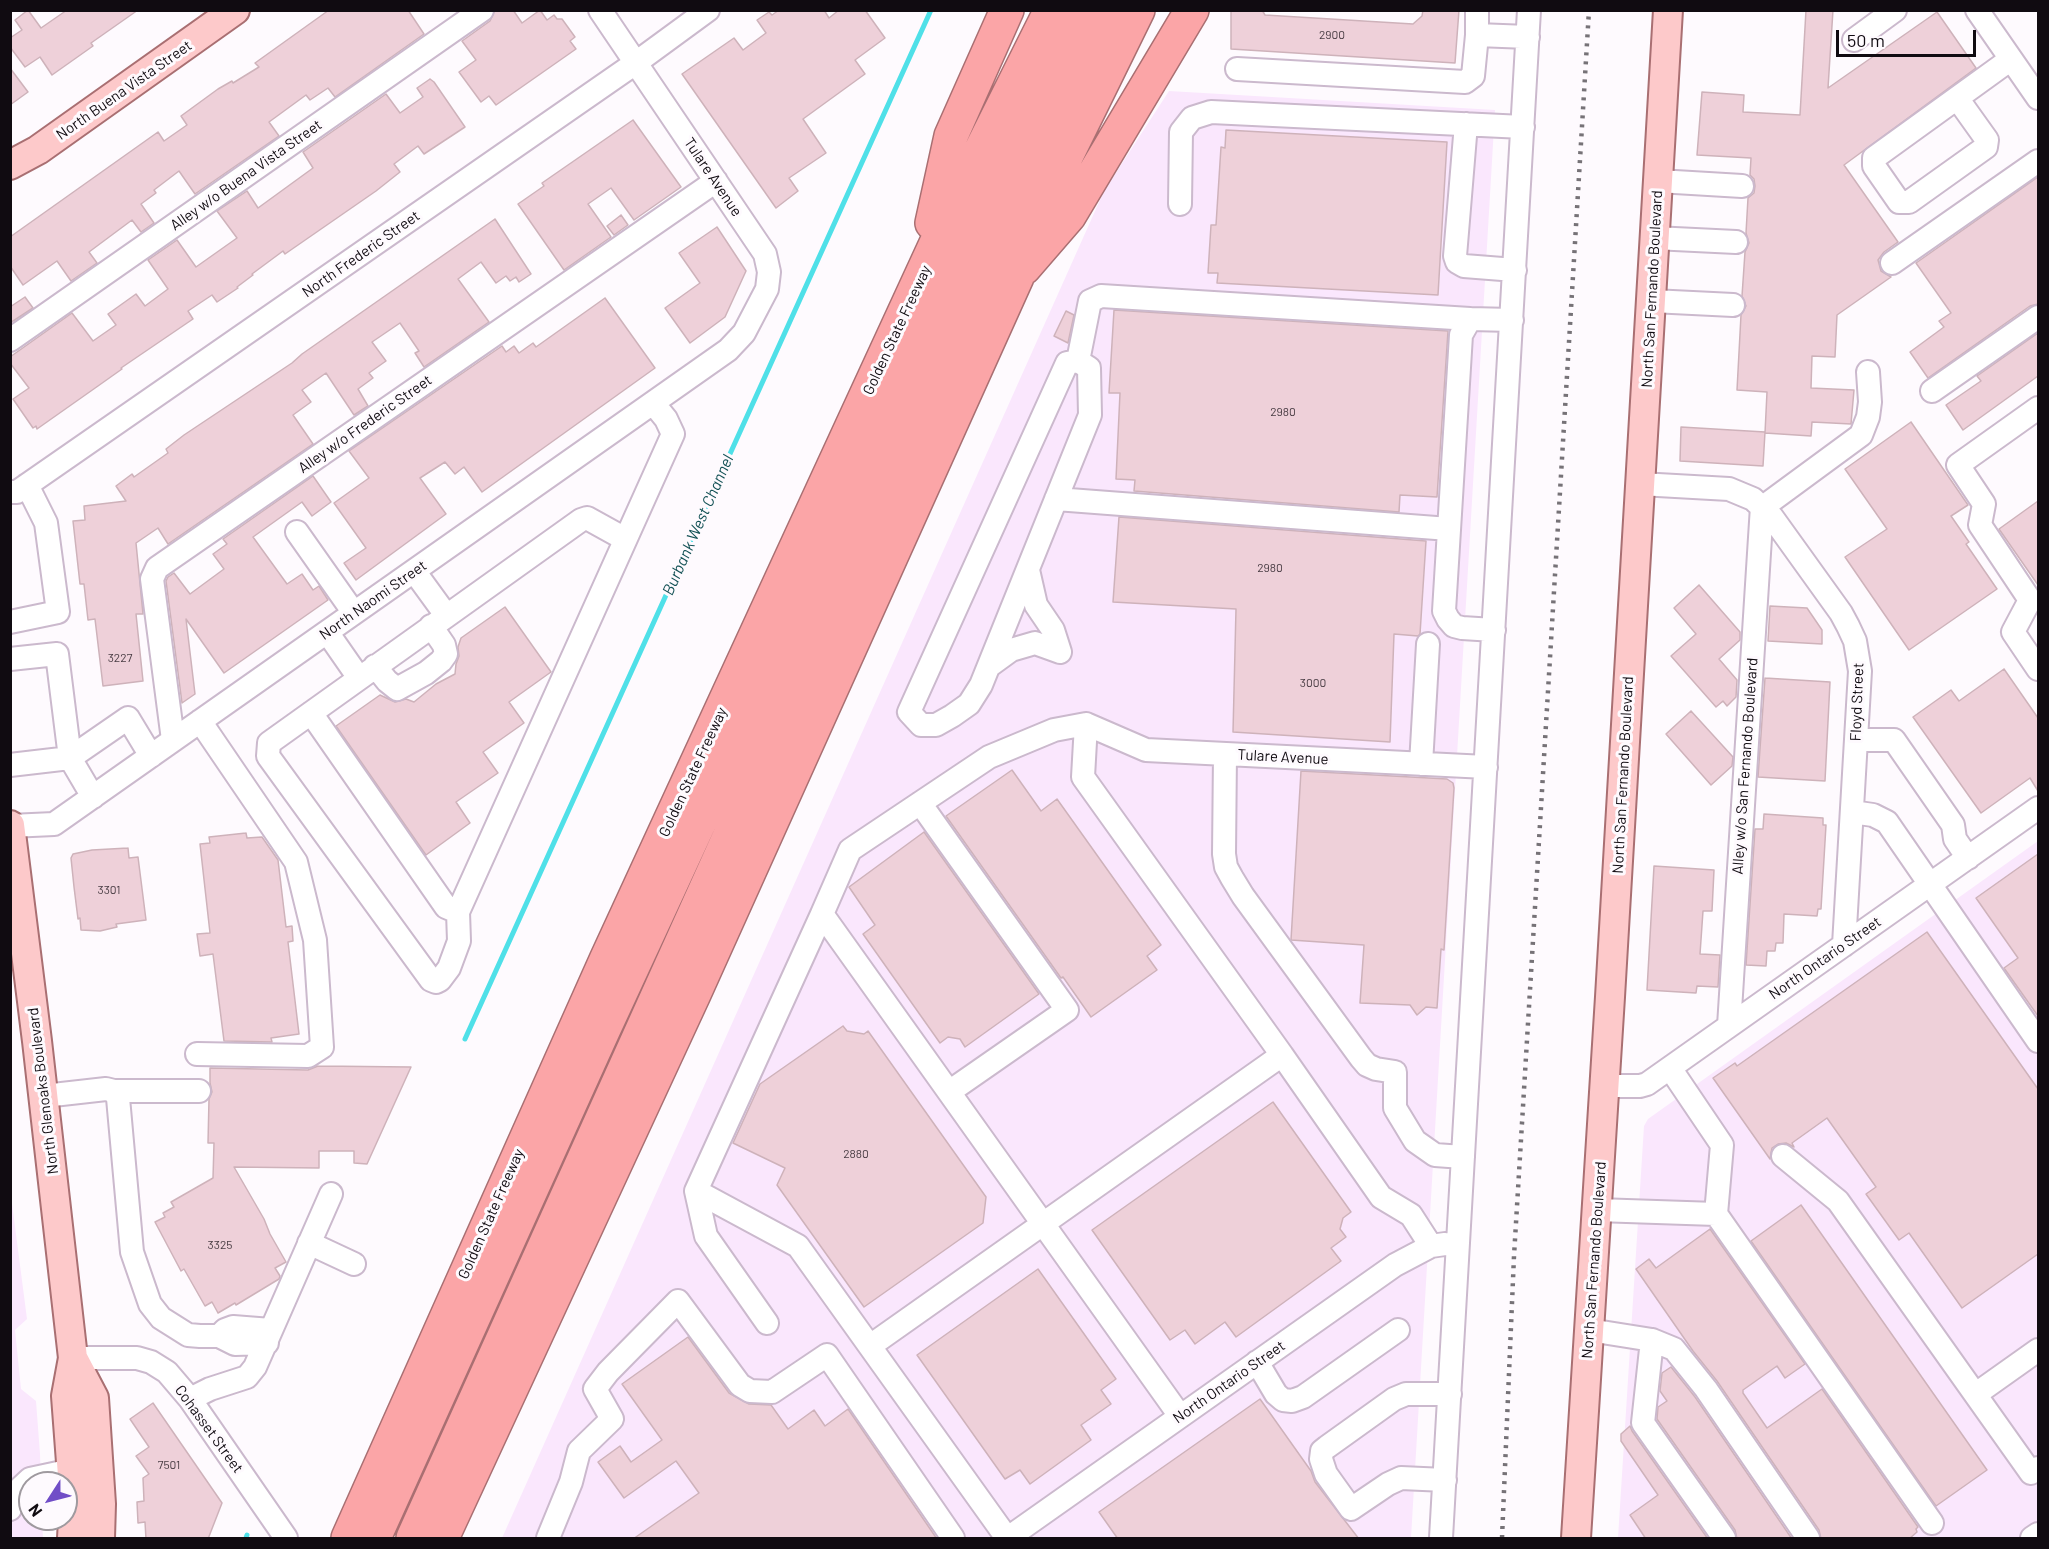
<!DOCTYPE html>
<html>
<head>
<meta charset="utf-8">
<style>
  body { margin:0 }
  #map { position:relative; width:2049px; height:1549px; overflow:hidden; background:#fefafe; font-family:Barlow,sans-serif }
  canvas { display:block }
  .frame { position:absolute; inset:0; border:12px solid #100b11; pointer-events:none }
  .north { position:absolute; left:18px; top:1471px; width:60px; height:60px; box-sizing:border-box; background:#fefafe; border:2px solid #9f9a9f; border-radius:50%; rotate:234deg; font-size:16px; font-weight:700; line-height:24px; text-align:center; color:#100b11 }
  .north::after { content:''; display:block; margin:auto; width:21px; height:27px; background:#714ec7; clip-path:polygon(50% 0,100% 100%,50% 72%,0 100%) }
  .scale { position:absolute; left:1836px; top:30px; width:140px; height:27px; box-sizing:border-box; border:3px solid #100b11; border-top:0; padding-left:8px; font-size:18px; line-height:21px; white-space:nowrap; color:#100b11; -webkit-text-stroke:4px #fefafe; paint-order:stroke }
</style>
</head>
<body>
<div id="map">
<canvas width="2049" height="1549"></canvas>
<div class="frame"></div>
<div class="north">N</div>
<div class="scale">50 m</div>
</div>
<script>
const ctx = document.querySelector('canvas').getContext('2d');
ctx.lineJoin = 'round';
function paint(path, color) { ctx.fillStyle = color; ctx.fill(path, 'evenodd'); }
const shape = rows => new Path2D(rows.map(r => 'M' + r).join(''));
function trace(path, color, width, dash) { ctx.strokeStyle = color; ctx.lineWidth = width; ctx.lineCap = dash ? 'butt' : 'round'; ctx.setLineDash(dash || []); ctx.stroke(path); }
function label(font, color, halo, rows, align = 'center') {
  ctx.font = font + ' Barlow,sans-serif'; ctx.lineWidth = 6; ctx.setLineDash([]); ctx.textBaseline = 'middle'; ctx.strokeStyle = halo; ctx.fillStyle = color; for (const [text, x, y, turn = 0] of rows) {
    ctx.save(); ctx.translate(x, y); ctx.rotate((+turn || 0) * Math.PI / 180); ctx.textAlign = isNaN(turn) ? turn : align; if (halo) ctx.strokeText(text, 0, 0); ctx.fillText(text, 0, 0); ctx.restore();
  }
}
const built = shape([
  [1169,91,1495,110,1411,1538,502,1538,1104,191],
  [2038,841,2038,1538,1618,1538,1644,1126,1648,1119],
  [10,1188,27,1319,15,1330,21,1389,36,1401,40,1454,41,1483,30,1483,30,1519,42,1519,43,1538,11,1538]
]);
const stream = shape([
  [465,1039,931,10],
  [246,1538,247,1535]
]);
const building = shape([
  [28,10,41,28,67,10,138,10,91,43,93,46,52,75,40,57,25,67,10,47,10,38,22,30,15,20,28,10],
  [329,10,408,10,424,34,335,97,328,88,310,100,306,95,269,122,279,136,195,194,179,171,154,190,156,193,141,204,154,223,141,232,132,220,89,252,97,263,71,281,57,261,23,285,10,266,10,237,158,132,164,141,187,125,181,116,218,89,232,81,233,83,259,67,255,63,329,10],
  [495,10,513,10,522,23,540,10,547,20,554,15,557,19,562,19,575,37,570,41,576,49,496,105,489,96,481,102,459,72,476,60,462,41,490,21,495,10],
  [779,10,824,10,829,18,839,10,865,10,885,38,855,60,865,74,803,119,826,153,789,178,798,191,776,208,682,74,734,38,743,50,766,33,757,20,769,12,772,15,779,10],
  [1231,10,1262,10,1265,15,1413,24,1422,16,1423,10,1459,10,1455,63,1231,49,1231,10],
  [1806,10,1833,10,1828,88,1937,12,1976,68,1844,165,1898,242,1884,252,1878,260,1881,271,1891,277,1837,315,1835,357,1812,356,1811,388,1854,390,1851,424,1812,422,1811,436,1765,433,1767,392,1737,390,1741,315,1746,306,1742,296,1745,252,1749,243,1746,233,1748,198,1754,193,1755,186,1754,179,1750,175,1751,158,1697,155,1702,92,1744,95,1743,112,1800,115,1806,10],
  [10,68,28,92,10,105,10,68],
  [430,79,434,82,465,127,424,154,418,146,394,164,400,172,376,191,285,254,283,251,252,274,253,275,237,287,238,288,217,302,212,295,188,311,193,319,121,368,122,369,98,386,37,429,36,426,33,428,13,399,29,388,10,363,10,357,72,313,93,341,116,325,108,314,136,294,145,306,168,289,148,260,177,240,196,267,237,238,217,211,247,191,258,208,313,168,303,152,386,94,400,113,423,97,417,88,430,79],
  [633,120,681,187,634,220,611,188,588,204,611,237,564,270,518,204,544,186,542,183,633,120],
  [1226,130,1447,142,1438,295,1217,283,1218,273,1208,273,1211,225,1216,225,1221,147,1225,148,1226,130],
  [2038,177,2038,304,2030,306,1928,378,1910,352,1944,327,1939,321,1951,313,1916,263,2038,177],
  [621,215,628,225,614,235,607,226,621,215],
  [495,219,531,274,519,282,516,277,510,281,506,276,496,283,481,262,458,279,489,322,424,367,415,353,419,351,400,323,372,342,386,361,369,373,373,378,358,389,368,406,354,415,326,373,302,390,311,402,293,415,313,444,168,544,158,528,136,543,143,614,136,614,143,681,103,686,95,619,88,620,84,584,80,584,73,521,85,520,84,506,126,501,116,486,132,474,134,477,168,453,166,449,184,435,292,363,302,354,495,219],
  [717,227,746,271,725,317,690,343,665,308,700,283,679,253,717,227],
  [25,297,33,308,10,323,10,307,25,297],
  [605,298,655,368,482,492,464,467,455,474,445,462,420,478,446,514,356,580,344,563,366,548,334,503,369,478,349,451,502,346,506,352,514,346,519,353,533,343,536,347,605,298],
  [1114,310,1448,331,1437,497,1400,495,1399,512,1134,491,1135,480,1116,479,1120,393,1109,393,1114,310],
  [1066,311,1074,315,1068,343,1054,336,1066,311],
  [2038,333,2038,376,1963,430,1946,405,1981,381,1977,376,2038,333],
  [1911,422,1968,505,1951,516,1969,542,1966,544,1997,589,1909,650,1845,557,1887,529,1845,469,1911,422],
  [1681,427,1765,432,1763,466,1680,461,1681,427],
  [313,476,331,502,312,516,302,502,253,537,287,584,302,574,313,590,319,586,328,600,224,673,186,619,195,694,182,703,166,581,168,577,174,573,190,594,224,569,213,554,227,544,223,539,313,476],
  [2038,501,2038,585,1999,529,2038,501],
  [1119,517,1426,541,1420,634,1418,636,1394,634,1390,742,1233,732,1236,609,1113,602,1119,517],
  [1699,585,1740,632,1740,640,1719,659,1737,680,1736,697,1727,706,1723,701,1716,707,1671,656,1696,634,1674,608,1699,585],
  [1770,606,1807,608,1822,630,1822,644,1768,641,1770,606],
  [505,607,551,672,509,702,524,723,483,752,498,773,456,802,470,823,426,855,336,726,380,695,395,702,406,699,414,702,436,684,455,674,456,664,459,656,458,647,461,638,505,607],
  [2004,669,2038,718,2038,791,2030,778,1981,813,1913,717,1951,690,1959,701,2004,669],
  [1765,678,1830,682,1825,781,1758,777,1765,678],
  [1691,711,1733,757,1732,766,1711,785,1666,734,1691,711],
  [1012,770,1041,811,1057,799,1161,945,1147,956,1157,970,1091,1017,1063,977,1061,978,946,816,1012,770],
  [1301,771,1447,779,1453,783,1454,788,1444,950,1441,949,1437,1008,1426,1007,1417,1015,1410,1005,1360,1003,1364,945,1291,940,1301,771],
  [1764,814,1823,818,1823,825,1826,825,1821,909,1818,909,1817,916,1784,914,1783,943,1776,943,1775,951,1767,951,1766,966,1746,965,1755,829,1763,829,1764,814],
  [924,832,1039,994,965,1047,960,1039,948,1037,940,1043,863,934,875,925,849,887,924,832],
  [246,833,247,838,262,837,278,860,286,927,292,926,293,941,288,942,299,1034,271,1038,272,1042,224,1041,213,954,200,956,197,934,210,933,200,844,210,843,209,837,246,833],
  [128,848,129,858,138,857,146,920,116,924,117,927,100,931,81,930,80,918,78,919,74,887,71,858,73,854,92,850,128,848],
  [2038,854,2038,1016,2004,968,2018,958,1976,898,2038,854],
  [1654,866,1714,870,1712,911,1703,911,1700,954,1720,955,1718,987,1697,986,1696,993,1647,990,1654,866],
  [1927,932,2038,1089,2038,1254,1962,1308,1909,1233,1899,1240,1866,1194,1876,1187,1827,1118,1792,1143,1794,1147,1786,1143,1778,1144,1772,1148,1770,1159,1713,1078,1735,1063,1737,1066,1927,932],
  [843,1026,847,1031,864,1034,868,1031,986,1197,983,1223,864,1307,777,1185,785,1168,733,1143,760,1084,843,1026],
  [318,1066,411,1067,367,1164,354,1163,354,1151,319,1151,319,1168,234,1167,264,1219,270,1234,286,1262,275,1268,280,1276,279,1279,236,1305,235,1303,218,1313,212,1302,205,1306,184,1269,181,1271,155,1222,165,1217,163,1213,174,1207,171,1202,213,1178,214,1143,208,1143,209,1099,212,1092,210,1083,210,1068,308,1070,318,1066],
  [1273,1102,1351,1212,1343,1218,1340,1229,1346,1237,1331,1248,1341,1261,1236,1337,1225,1322,1195,1344,1185,1330,1170,1340,1092,1230,1273,1102],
  [1801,1205,1987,1470,1936,1506,1751,1241,1801,1205],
  [1710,1229,1805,1364,1785,1378,1777,1366,1743,1390,1743,1393,1767,1428,1822,1389,1918,1527,1916,1529,1917,1532,1909,1539,1821,1539,1819,1530,1717,1381,1693,1351,1636,1269,1649,1259,1656,1268,1710,1229],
  [1038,1269,1116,1379,1101,1390,1111,1404,1081,1425,1091,1440,1030,1484,1020,1470,1005,1479,917,1355,1038,1269],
  [688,1337,729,1393,749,1404,771,1405,788,1429,814,1410,825,1426,848,1409,937,1539,633,1539,699,1493,676,1461,624,1498,598,1462,620,1446,631,1462,662,1440,622,1384,688,1337],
  [1671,1367,1695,1397,1792,1539,1737,1539,1735,1530,1657,1419,1658,1407,1667,1401,1660,1391,1662,1373,1671,1367],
  [1260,1399,1311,1471,1315,1482,1359,1539,1118,1539,1099,1512,1260,1399],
  [153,1403,222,1503,208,1539,146,1539,145,1522,138,1523,137,1502,144,1501,143,1478,149,1474,136,1456,149,1447,130,1419,153,1403],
  [1630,1426,1632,1431,1708,1539,1646,1539,1630,1515,1658,1495,1621,1441,1621,1434,1630,1426]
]);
const minor = shape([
  [1477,10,1477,35,1528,37],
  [1977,10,2038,98],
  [1854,40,1895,10],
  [1237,69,1465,82,1473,76,1477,35],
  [1957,98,1987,140,1986,147,1909,202,1899,202,1874,166,1874,158,2011,59],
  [1466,124,1455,256,1457,262,1464,266,1515,270],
  [1658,181,1742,186],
  [1180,204,1181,132,1192,118,1211,112,1523,127],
  [1654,238,1736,242],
  [1892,263,2038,161],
  [1652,301,1733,305],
  [10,340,482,10],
  [1078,361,1089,368,1090,415,981,685,969,704,952,716,936,725,921,725,909,712,1067,363,1078,361],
  [1078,361,1090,301,1101,296,1470,319],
  [1932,391,2038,317],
  [2038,408,1958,465,1984,504,1980,525,2030,600,2013,632,2038,669],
  [1640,484,1729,489,1753,499,1772,517,1841,613,1848,626,1855,641,1860,671,1844,945],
  [10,492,17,492,637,62,708,10],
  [1056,499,1449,529],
  [1763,507,1861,435,1868,417,1870,402,1868,372],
  [297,532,354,613],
  [625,539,587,518,581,520,269,743,268,756,431,980,436,982,440,980,449,968,459,941,458,912,673,434,666,419,653,403],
  [1028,570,1036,605,1053,630,1060,652],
  [414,571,446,615],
  [10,622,58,612,46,523,27,485],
  [1494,630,1462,628,1454,626,1448,619,1444,611,1461,335,1470,319,1512,320],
  [327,632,359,678],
  [10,659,57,654,70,758,10,765],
  [375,666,387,681,397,689,426,673,441,661,446,654,444,645,431,626],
  [989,666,1011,650,1035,643,1060,652],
  [311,713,446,907,458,912],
  [1086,724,1146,750,1486,767],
  [1086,724,1083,777,1282,1055],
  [173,740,152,579,157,568,716,181],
  [1856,740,1894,740,1953,825,1955,839,1968,858],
  [1225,754,1224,854,1226,867,1232,878,1243,896,1361,1058,1367,1065,1376,1069,1395,1072,1395,1108,1415,1141,1435,1155,1463,1157],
  [1421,764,1428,644],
  [93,797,70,758,128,718,151,756],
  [920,803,1067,1010,949,1092],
  [1852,812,1873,815,1887,822,2038,1041],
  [10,826,54,824,728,350,744,333,767,289,769,272,765,254,600,10],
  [822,914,850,850,989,757,1054,730,1086,724],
  [1729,1026,1762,506],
  [197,1054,308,1056,322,1047,315,940,296,862,200,721],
  [1670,1068,1722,1145,1716,1214,1932,1523],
  [1605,1086,1640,1086,1647,1084,2038,808],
  [114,1091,199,1091],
  [44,1096,106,1089,114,1091,118,1098,132,1252,150,1304,161,1318,188,1335,200,1336,219,1336,225,1330,233,1327,271,1330],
  [1783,1156,1838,1201,2031,1473,2038,1468],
  [696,1191,706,1236,767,1323],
  [1597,1210,1716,1214],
  [309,1243,354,1264],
  [1589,1330,1652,1340,1674,1349,1706,1389,1808,1538],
  [219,1336,235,1344,267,1343],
  [1652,1340,1643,1423,1724,1538],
  [870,1346,1282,1055,1381,1197,1411,1215,1431,1246],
  [73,1358,137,1358,151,1362,167,1372,190,1399,286,1538],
  [1257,1362,1276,1394,1283,1400,1292,1401,1303,1397,1398,1330],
  [1976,1394,2038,1350],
  [190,1399,210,1389,247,1377,255,1367,331,1194],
  [1445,1480,1401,1478,1388,1484,1351,1509,1326,1474,1321,1459,1322,1451,1327,1447,1394,1399,1406,1394,1450,1394],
  [10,1509,15,1493,30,1479,72,1470,88,1470],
  [548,1538,571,1482,579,1451,612,1419,595,1389,608,1372,678,1301,740,1385,750,1391,772,1392,827,1355,953,1538],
  [1007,1538,798,1246,696,1191,822,914,1180,1416],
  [1008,1538,1395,1265,1431,1246,1445,1244],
  [1441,1538,1529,10],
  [2032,1538,2038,1534]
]);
const major = shape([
  [10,165,38,150,235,10],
  [10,825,37,1041,73,1358,66,1396,74,1502,72,1538],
  [73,1358,94,1398,101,1504,100,1538],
  [1576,1538,1610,997,1668,10]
]);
const highway = shape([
  [932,223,951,136,1007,10],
  [1024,268,1069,216,1192,10],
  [348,1538,606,960,957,198,1051,10],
  [374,1538,603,1031,892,406,1082,10],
  [413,1538,978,285,1112,10],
  [442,1538,694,994,1017,277,1032,226,1138,10]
]);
const rail = shape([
  [1502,1538,1514,1256,1589,10]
]);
const numberNames = [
  ["2900",1332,35],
  ["2980",1283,412],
  ["2980",1270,568],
  ["3227",120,658],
  ["3000",1313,683],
  ["3301",109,890],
  ["2880",856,1154],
  ["3325",220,1245],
  ["7501",169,1465]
];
const streetNames = [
  ["North Buena Vista Street",124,90,-35],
  ["Alley w/o Buena Vista Street",246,175,-35],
  ["Tulare Avenue",713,177,56],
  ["North Frederic Street",361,254,-35],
  ["North San Fernando Boulevard",1652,289,-87],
  ["Golden State Freeway",897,330,-65],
  ["Alley w/o Frederic Street",365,424,-35],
  ["North Naomi Street",373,600,-35],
  ["Floyd Street",1857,702,-88],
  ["Tulare Avenue",1283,757,3],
  ["Alley w/o San Fernando Boulevard",1745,766,-86],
  ["Golden State Freeway",693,772,-65],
  ["North San Fernando Boulevard",1623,775,-87],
  ["North Ontario Street",1825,958,-35],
  ["North Glenoaks Boulevard",43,1091,-97],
  ["Golden State Freeway",491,1214,-66],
  ["North San Fernando Boulevard",1594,1260,-86],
  ["North Ontario Street",1229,1382,-35],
  ["Cohasset Street",209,1429,54]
];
const waterNames = [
  ["Burbank West Channel",698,525,-66]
];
paint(built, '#fae7fd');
trace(stream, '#4fe0e8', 5);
paint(building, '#eed0d9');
trace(building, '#ceb2ba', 1.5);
trace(minor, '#cbb9cd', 26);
trace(major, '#a96f72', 32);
trace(highway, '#a96f72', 36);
trace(minor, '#fff', 22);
trace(major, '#fdc9ca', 28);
trace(highway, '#fba5a7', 33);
trace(rail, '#767277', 4.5, [3, 6]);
label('12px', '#483c43', null, numberNames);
label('15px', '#100b11', '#fefafe', streetNames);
label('italic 16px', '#145256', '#fefafe', waterNames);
</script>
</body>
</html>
